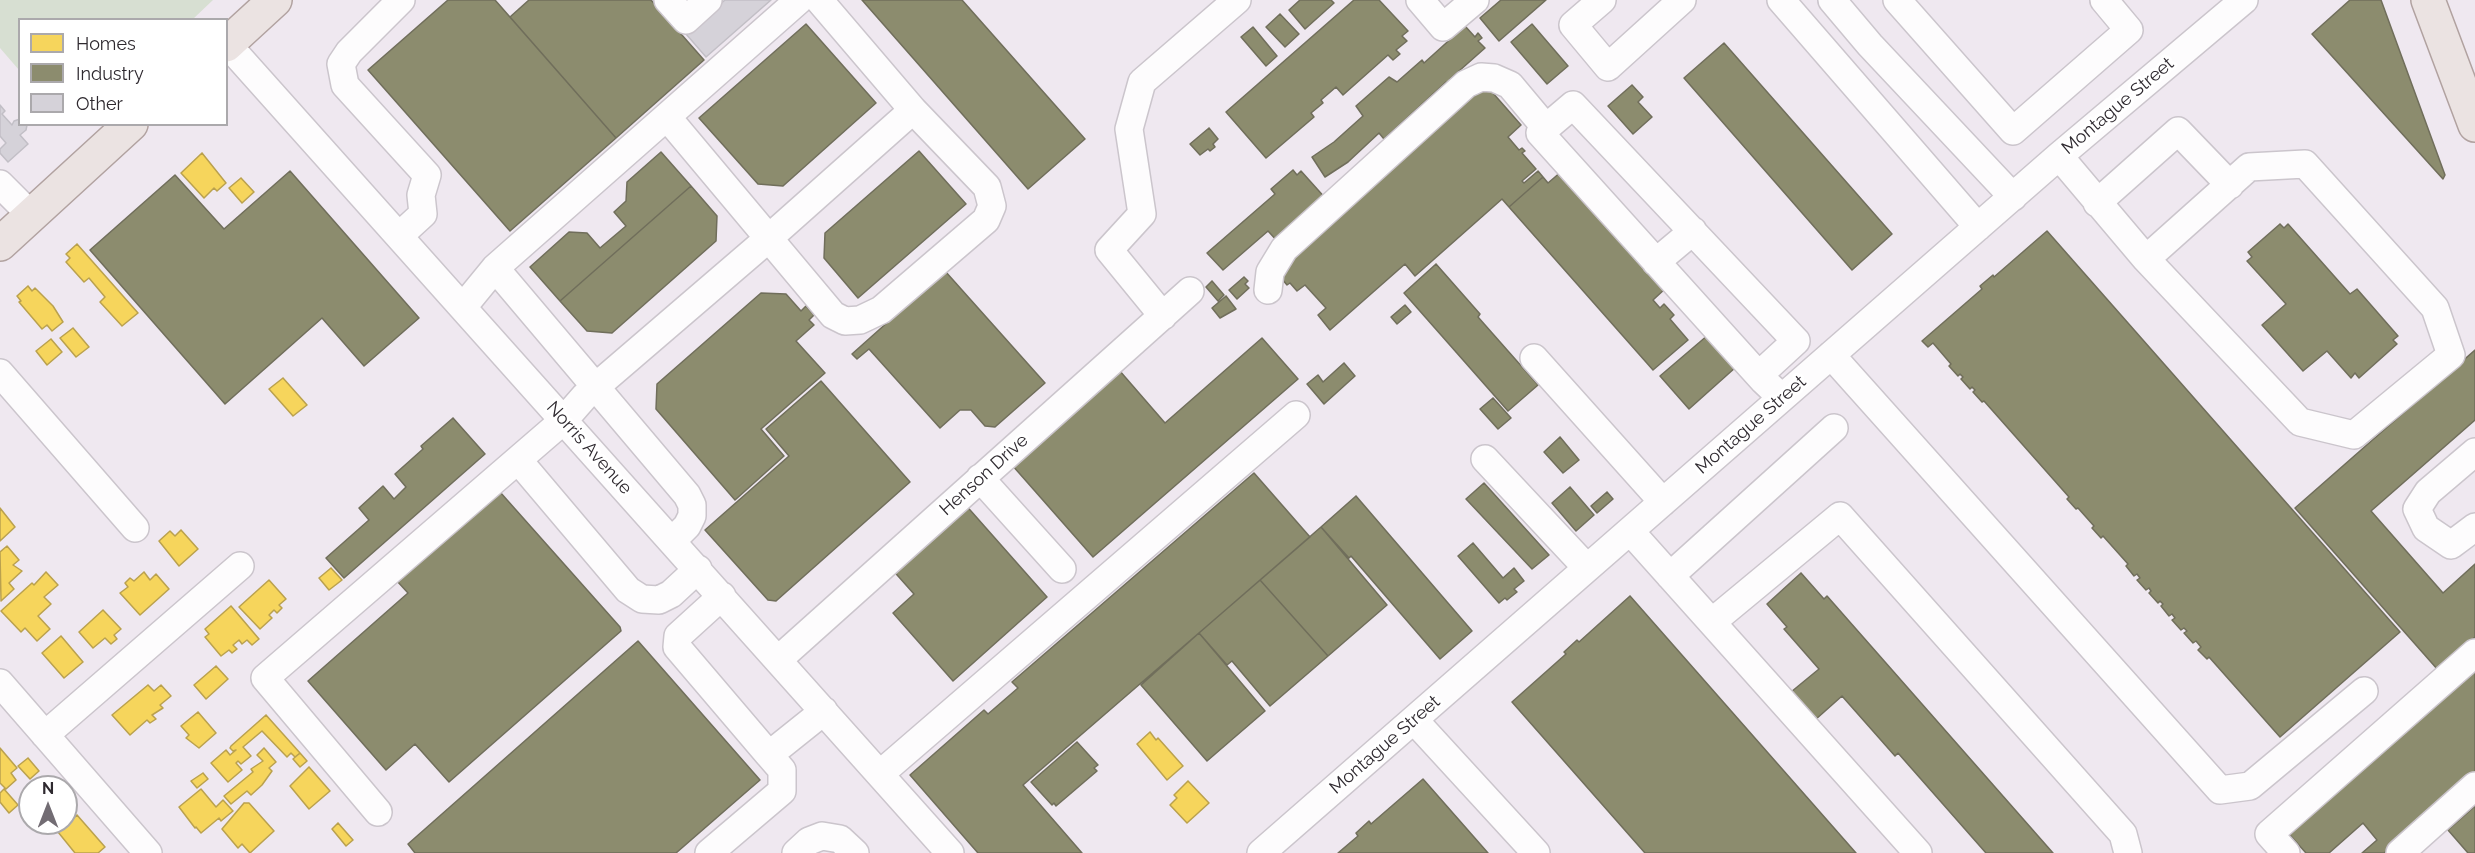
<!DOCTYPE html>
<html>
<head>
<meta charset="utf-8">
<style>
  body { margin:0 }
  #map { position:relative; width:2475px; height:853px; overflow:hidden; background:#efe8f0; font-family:Raleway,sans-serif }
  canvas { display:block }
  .legend { position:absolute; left:18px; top:18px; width:210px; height:108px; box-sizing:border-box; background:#fff; border:2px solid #aba9ac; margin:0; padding:8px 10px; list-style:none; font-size:18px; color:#2e292f }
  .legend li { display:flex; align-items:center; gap:12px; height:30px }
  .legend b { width:30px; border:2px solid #aba9ac }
  .north { position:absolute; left:18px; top:775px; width:60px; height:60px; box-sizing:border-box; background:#fff; border:2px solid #aba9ac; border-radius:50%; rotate:0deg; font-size:16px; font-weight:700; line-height:24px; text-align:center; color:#2e292f }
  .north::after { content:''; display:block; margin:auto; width:21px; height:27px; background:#726c73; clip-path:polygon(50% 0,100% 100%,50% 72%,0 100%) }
</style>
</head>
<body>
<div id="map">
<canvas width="2475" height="853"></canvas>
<ul class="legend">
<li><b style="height:16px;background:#f6d55c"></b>Homes</li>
<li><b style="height:16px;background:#8c8c6e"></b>Industry</li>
<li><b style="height:16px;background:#d5d2d9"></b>Other</li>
</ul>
<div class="north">N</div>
</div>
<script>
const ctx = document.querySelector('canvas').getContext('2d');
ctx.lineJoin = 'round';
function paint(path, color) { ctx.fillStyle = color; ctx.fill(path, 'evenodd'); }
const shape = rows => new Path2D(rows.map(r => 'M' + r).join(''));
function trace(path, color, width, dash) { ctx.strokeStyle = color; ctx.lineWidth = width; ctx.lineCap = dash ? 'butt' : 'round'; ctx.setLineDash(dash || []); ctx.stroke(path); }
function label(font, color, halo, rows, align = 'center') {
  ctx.font = font + ' Raleway,sans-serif'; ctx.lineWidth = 6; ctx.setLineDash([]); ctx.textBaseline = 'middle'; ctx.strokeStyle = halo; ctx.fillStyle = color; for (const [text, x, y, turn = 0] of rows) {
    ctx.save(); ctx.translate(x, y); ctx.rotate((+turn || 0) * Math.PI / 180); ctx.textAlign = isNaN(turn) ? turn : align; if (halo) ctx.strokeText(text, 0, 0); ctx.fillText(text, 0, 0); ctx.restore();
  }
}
const green = shape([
  [0,0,213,0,193,19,20,20,19,70,0,48]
]);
const homes = shape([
  [202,153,226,183,217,191,214,188,204,198,181,173,202,153],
  [241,178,254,192,242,203,229,188,241,178],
  [77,244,138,313,122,326,100,302,105,297,89,278,84,282,66,262,70,258,66,254,77,244],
  [28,286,32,291,35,288,53,306,63,322,52,331,47,325,42,329,19,302,21,301,17,296,28,286],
  [73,328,89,347,76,357,60,338,73,328],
  [51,339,62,352,47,365,36,351,51,339],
  [283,378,307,405,293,416,269,389,283,378],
  [0,508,15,527,0,541,0,508],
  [181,530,198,549,179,566,159,541,170,531,175,536,181,530],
  [7,546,19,560,13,565,22,571,9,583,14,589,1,601,0,552,7,546],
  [331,568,342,580,329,590,319,578,331,568],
  [46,572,58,585,44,597,51,604,38,616,50,629,37,641,25,628,21,632,1,611,32,583,34,585,46,572],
  [144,572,150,580,156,574,169,589,140,615,120,593,128,587,125,583,130,578,134,581,144,572],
  [269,580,286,599,279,605,282,608,277,613,274,610,269,615,272,618,260,629,239,607,269,580],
  [231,606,259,639,252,645,247,640,242,644,239,640,233,645,237,649,232,653,229,650,221,656,205,637,209,634,205,629,231,606],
  [103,610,121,629,114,635,117,639,111,644,105,638,93,648,79,632,103,610],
  [61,636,83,662,64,678,42,653,61,636],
  [216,666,228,679,206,699,194,685,216,666],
  [148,685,154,691,161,685,171,696,160,705,163,708,152,715,156,719,150,723,147,720,130,735,112,715,148,685],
  [198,712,216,733,199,748,186,738,189,735,181,726,198,712],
  [266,715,300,753,295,757,291,753,287,757,262,731,243,747,251,756,241,764,238,761,236,763,242,770,228,782,211,763,226,750,230,755,236,750,233,751,230,748,231,746,266,715],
  [1150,732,1156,740,1158,738,1183,766,1167,780,1137,744,1150,732],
  [0,748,17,768,11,773,16,780,6,789,0,783,0,748],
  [264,748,276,762,269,768,272,771,262,785,251,795,247,791,231,804,224,796,253,772,251,769,263,761,257,755,264,748],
  [300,753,307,761,300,767,293,759,300,753],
  [28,758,39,771,30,779,18,766,28,758],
  [309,767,330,791,309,809,290,786,309,767],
  [203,773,208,779,197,788,191,781,203,773],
  [1188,781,1209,803,1187,823,1170,805,1177,798,1174,795,1188,781],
  [4,789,18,805,9,813,0,802,0,793,4,789],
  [201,789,216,807,223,800,233,811,221,821,219,818,201,833,196,827,195,828,179,807,201,789],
  [244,803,249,803,274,831,250,853,242,844,238,848,222,829,244,803],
  [77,815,105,847,98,853,75,853,58,832,77,815],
  [338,823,353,840,346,846,332,829,338,823]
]);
const industry = shape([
  [448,0,495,0,616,138,510,231,368,70,448,0],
  [529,0,651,0,704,60,616,138,510,17,529,0],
  [862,0,962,0,1085,139,1028,189,862,0],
  [1300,0,1331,0,1334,3,1305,29,1289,10,1300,0],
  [1354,0,1379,0,1408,31,1402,36,1407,41,1396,50,1400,54,1393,60,1388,55,1343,95,1336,87,1321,100,1323,103,1311,113,1314,117,1266,158,1226,112,1354,0],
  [1501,0,1546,0,1499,41,1480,18,1501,0],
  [2350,0,2381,0,2445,175,2443,179,2312,34,2350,0],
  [1280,14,1299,34,1285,47,1266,27,1280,14],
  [806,24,876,103,783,186,758,184,699,118,806,24],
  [1532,24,1568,66,1547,84,1511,42,1532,24],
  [1465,26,1475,37,1478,33,1482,38,1478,41,1485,48,1450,79,1452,82,1449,85,1446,82,1384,139,1379,133,1348,162,1325,177,1312,157,1334,142,1363,116,1356,106,1389,77,1397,82,1422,60,1424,63,1465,26],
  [1253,27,1277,56,1266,66,1241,37,1253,27],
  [1724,43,1892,234,1852,270,1684,78,1724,43],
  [1485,84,1521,125,1508,137,1519,150,1522,148,1525,151,1522,153,1536,169,1522,181,1524,183,1538,171,1543,177,1509,207,1502,199,1415,276,1405,264,1330,330,1318,315,1326,308,1305,285,1297,291,1290,283,1287,285,1278,274,1284,261,1485,84],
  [1632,85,1643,97,1638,102,1652,117,1633,134,1608,106,1632,85],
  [1209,128,1218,139,1213,144,1215,147,1210,151,1208,149,1200,155,1190,144,1209,128],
  [919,151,966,204,858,298,824,258,825,233,919,151],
  [661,152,691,186,560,301,530,267,569,232,587,233,600,248,626,226,614,212,626,201,627,182,661,152],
  [1293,170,1297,175,1301,171,1327,200,1279,243,1268,231,1223,270,1207,253,1275,194,1271,189,1293,170],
  [290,171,419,318,364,366,322,318,225,404,90,250,175,175,224,229,290,171],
  [1562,171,1667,287,1653,300,1660,308,1664,304,1674,315,1670,319,1688,340,1653,370,1509,207,1543,177,1548,183,1562,171],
  [691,186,717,216,716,241,612,333,587,331,560,301,691,186],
  [2280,224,2284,228,2288,224,2350,294,2357,289,2398,336,2393,340,2397,344,2359,378,2355,373,2351,378,2327,351,2303,371,2262,325,2286,304,2247,261,2252,257,2248,252,2280,224],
  [2047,231,2400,632,2280,737,2209,657,2207,659,2198,650,2201,647,2196,641,2193,643,2184,633,2187,631,2184,628,2181,630,2172,620,2175,618,2172,614,2169,616,2161,606,2163,604,2160,601,2158,603,2149,593,2151,591,2149,588,2146,590,2137,580,2140,578,2137,574,2134,576,2126,566,2128,564,2103,536,2101,538,2092,528,2094,526,2078,508,2076,509,2067,499,2069,497,1984,401,1982,402,1973,392,1975,390,1972,387,1970,389,1961,379,1963,377,1960,374,1958,376,1949,366,1951,364,1933,343,1928,347,1922,341,1982,289,1980,286,1993,275,1994,277,2047,231],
  [1436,264,1480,314,1478,317,1538,385,1508,411,1404,293,1436,264],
  [945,271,1045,383,995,427,985,426,971,410,960,410,940,428,869,349,857,359,852,354,945,271],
  [1244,277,1248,281,1245,284,1249,288,1237,299,1229,290,1244,277],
  [1212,281,1224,295,1218,301,1206,287,1212,281],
  [761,293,786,294,801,311,806,306,814,315,809,320,814,325,796,341,825,373,761,429,784,456,735,500,656,409,657,384,761,293],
  [1226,296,1236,309,1220,318,1212,308,1226,296],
  [1405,305,1411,312,1397,324,1391,317,1405,305],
  [1708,335,1736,367,1689,409,1660,376,1708,335],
  [1262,338,1298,379,1093,557,1012,465,1119,370,1165,423,1262,338],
  [2475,350,2475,420,2371,511,2443,593,2475,564,2475,637,2438,670,2295,508,2475,350],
  [1344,363,1355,376,1324,404,1307,384,1318,375,1323,382,1344,363],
  [821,381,910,482,776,601,768,600,705,530,789,456,766,429,821,381],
  [1493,398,1511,418,1498,429,1480,409,1493,398],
  [453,418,485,454,344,578,326,558,369,520,359,508,383,486,394,499,406,487,395,474,423,449,421,446,453,418],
  [1560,437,1579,460,1563,473,1544,452,1560,437],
  [1254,473,1310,537,1023,785,1082,853,978,853,910,775,984,710,988,714,1018,688,1012,682,1254,473],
  [1484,483,1549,555,1532,569,1466,499,1484,483],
  [1570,487,1594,515,1576,531,1552,503,1570,487],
  [500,492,620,627,621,631,449,782,415,744,386,770,308,681,408,593,397,581,500,492],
  [1607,492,1613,499,1597,513,1591,506,1607,492],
  [1356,496,1472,631,1440,659,1351,556,1349,558,1321,527,1356,496],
  [963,502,1047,597,953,681,893,613,914,594,890,567,963,502],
  [1321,527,1387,605,1328,656,1260,580,1321,527],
  [1473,543,1503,578,1514,568,1524,581,1514,589,1517,592,1507,600,1505,598,1499,603,1458,556,1473,543],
  [1801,573,1824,599,1827,596,2053,853,1986,853,1898,753,1895,756,1842,696,1815,720,1791,692,1819,669,1784,629,1787,627,1767,604,1801,573],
  [1260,580,1328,656,1270,706,1232,661,1227,665,1199,633,1260,580],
  [1630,596,1856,853,1645,853,1512,702,1566,654,1564,652,1577,640,1579,642,1630,596],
  [1199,633,1265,711,1207,761,1141,685,1199,633],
  [638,641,760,780,676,853,415,853,408,844,638,641],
  [2475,671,2475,773,2384,853,2362,853,2377,840,2363,823,2329,853,2306,853,2289,834,2475,671],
  [1077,742,1098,765,1094,768,1097,771,1056,806,1054,803,1052,805,1031,782,1077,742],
  [1423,779,1488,853,1338,853,1358,836,1356,833,1369,821,1371,824,1423,779],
  [2475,806,2475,853,2468,853,2448,830,2475,806]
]);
const building = shape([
  [725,0,771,0,706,57,686,34,725,0],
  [0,105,5,111,2,114,12,125,14,121,20,119,20,124,27,125,26,130,20,135,28,144,8,162,0,153,0,149,6,143,0,136,0,105]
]);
const minor = shape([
  [668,0,686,20,708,0],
  [1420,0,1443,27,1475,0],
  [1602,0,1573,25,1608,67,1682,0],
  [1781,0,1978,227],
  [1832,0,1870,45,2013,197],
  [1897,0,2013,131,2129,30,2104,0],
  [227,44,950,853],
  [667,117,833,315,845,321,860,320,881,310,986,220,992,206,987,187,913,110,819,0],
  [2059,156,2146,259,2300,422,2354,435,2451,355,2435,308,2305,164,2249,167,2146,259],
  [0,184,31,215],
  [2097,203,2178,131,2230,185],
  [399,236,423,214,421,195,427,175,345,85,341,64,349,52,401,0],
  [1656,262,1693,231],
  [495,268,687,495,692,505,692,516,687,526,672,541],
  [1268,290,1270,272,1284,249,1466,84,1481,77,1494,78,1510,85,1546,128],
  [463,307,495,268,799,0],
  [1163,316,1109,250,1142,214,1129,129,1142,82,1237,0],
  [1831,355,2220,790,2250,786,2364,691],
  [1534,358,1663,502],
  [0,373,135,528],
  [1759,375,1796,341,1573,105,1540,133,1744,359,1763,380,1782,398],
  [2475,452,2428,492,2417,509,2426,528,2451,545,2475,527],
  [1485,459,1587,568],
  [518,460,628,590,642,599,659,600,671,594,698,569],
  [980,478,1062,569],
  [1630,531,1918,853],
  [1670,576,1834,428],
  [722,596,678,636,677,647,769,755,824,711],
  [1712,622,1840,516,2123,834,2128,853],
  [779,659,1190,291],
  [0,683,148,853],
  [1414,720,1536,853],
  [45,735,240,566],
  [880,774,1296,415],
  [378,812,265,678,564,420,585,396,769,238,913,110],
  [709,853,782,791,782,770,769,755],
  [796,853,809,841,822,836,840,839,855,853],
  [1261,853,2059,156,2244,0],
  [2286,853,2269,834,2475,653],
  [2400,853,2475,786]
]);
const major = shape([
  [2428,0,2475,125],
  [226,45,275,0],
  [0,244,131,124]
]);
const streetNames = [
  ["Montague Street",2118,106,-40],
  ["Montague Street",1751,425,-41],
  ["Norris Avenue",589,448,48],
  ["Henson Drive",984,475,-42],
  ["Montague Street",1385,745,-41]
];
paint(green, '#d7dfd2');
paint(homes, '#f6d55c');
trace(homes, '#baa14e', 1.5);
paint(industry, '#8c8c6e');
trace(industry, '#706e5b', 1.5);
paint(building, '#d5d2d9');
trace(building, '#c2bfc6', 1.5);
trace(minor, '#cbc5cc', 30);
trace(major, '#b1a2a0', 36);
trace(minor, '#fdfcfd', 27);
trace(major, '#ebe3e2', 33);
label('18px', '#2e292f', '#fff', streetNames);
</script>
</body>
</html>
